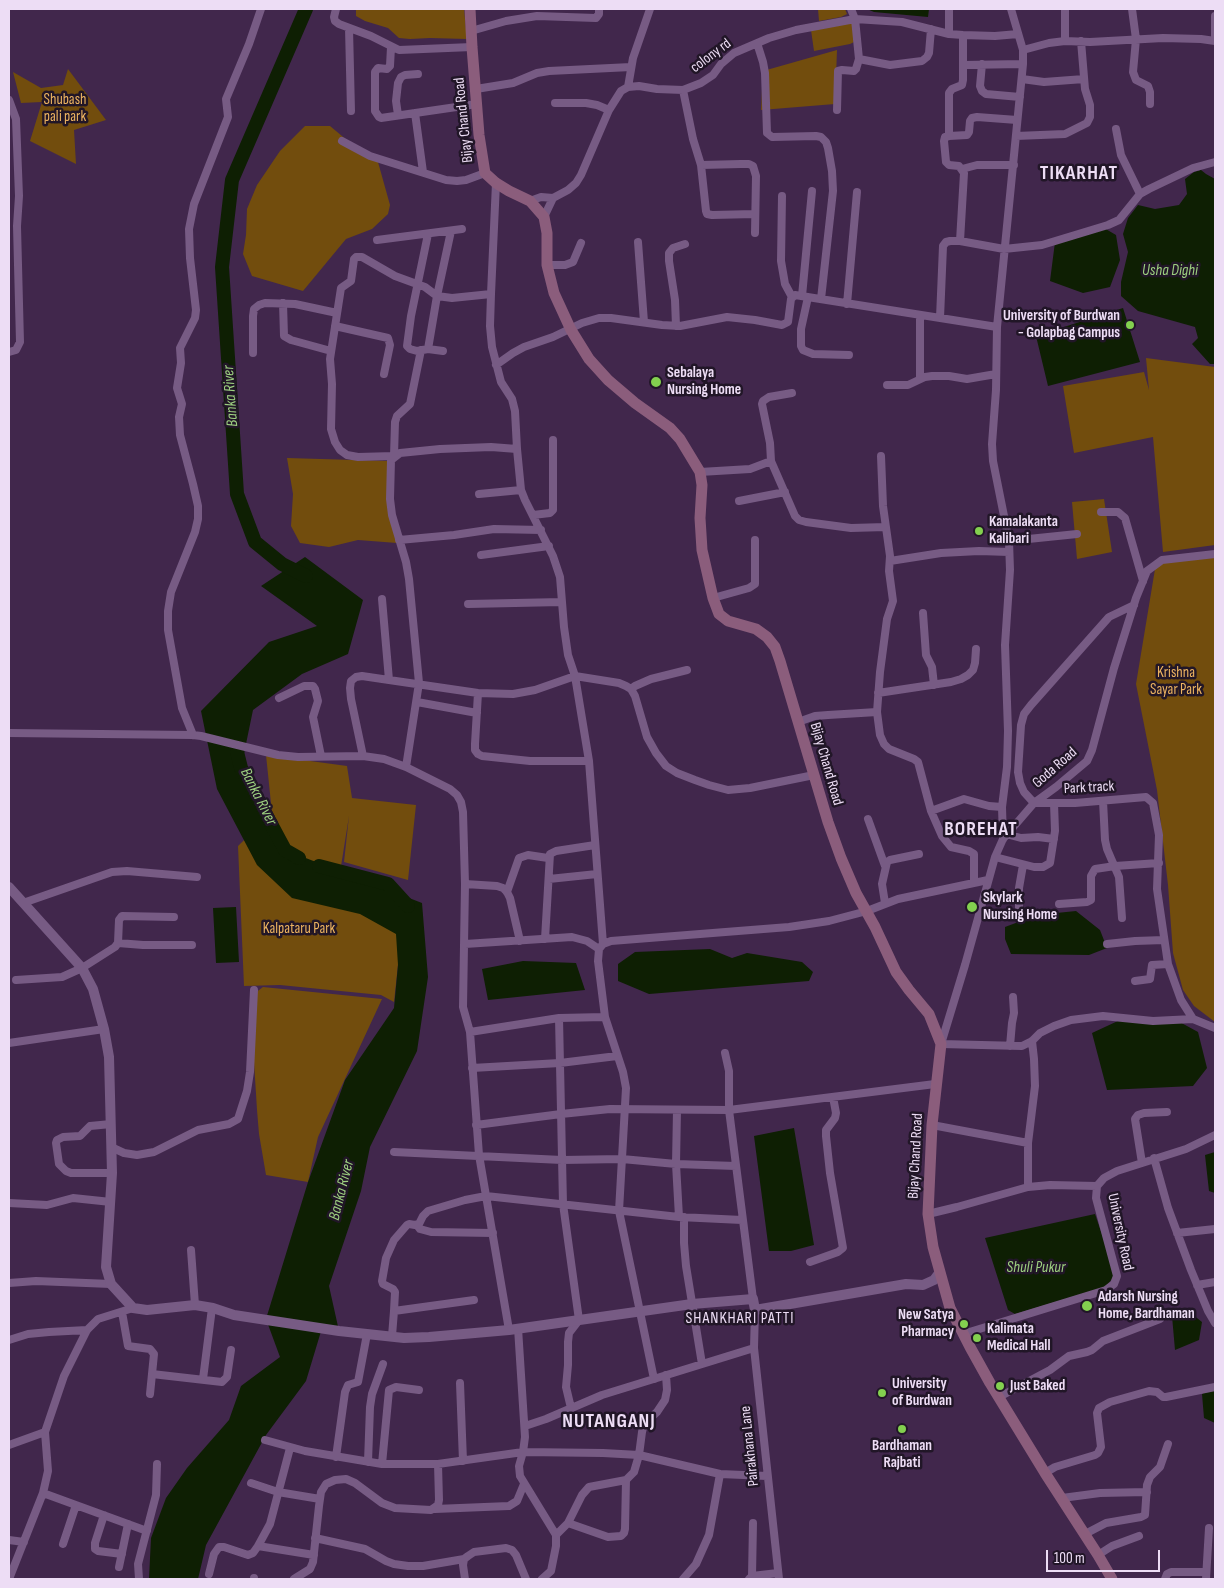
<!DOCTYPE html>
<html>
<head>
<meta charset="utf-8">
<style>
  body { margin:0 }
  #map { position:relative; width:1224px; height:1588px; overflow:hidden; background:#41274c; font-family:"Sofia Sans Condensed",sans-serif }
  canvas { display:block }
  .frame { position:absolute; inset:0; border:10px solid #edddf5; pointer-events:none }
  .scale { position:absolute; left:1046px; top:1550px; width:114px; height:22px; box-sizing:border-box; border:2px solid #edddf5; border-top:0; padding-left:6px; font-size:15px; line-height:18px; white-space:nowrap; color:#edddf5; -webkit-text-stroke:4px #211627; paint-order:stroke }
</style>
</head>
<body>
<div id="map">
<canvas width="1224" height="1588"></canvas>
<div class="frame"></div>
<div class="scale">100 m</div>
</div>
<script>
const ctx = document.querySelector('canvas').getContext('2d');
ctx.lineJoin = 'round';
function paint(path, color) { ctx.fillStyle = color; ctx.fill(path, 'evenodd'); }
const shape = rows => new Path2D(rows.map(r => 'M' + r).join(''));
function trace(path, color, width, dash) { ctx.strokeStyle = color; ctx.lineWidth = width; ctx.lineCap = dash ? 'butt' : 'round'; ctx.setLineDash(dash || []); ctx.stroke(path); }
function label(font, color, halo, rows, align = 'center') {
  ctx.font = font + ' "Sofia Sans Condensed",sans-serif'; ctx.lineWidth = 5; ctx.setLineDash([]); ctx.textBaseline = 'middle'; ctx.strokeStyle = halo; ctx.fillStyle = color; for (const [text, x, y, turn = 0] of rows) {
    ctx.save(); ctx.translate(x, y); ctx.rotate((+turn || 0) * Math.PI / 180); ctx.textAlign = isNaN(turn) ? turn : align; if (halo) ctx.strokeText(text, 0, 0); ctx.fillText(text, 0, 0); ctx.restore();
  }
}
const green = shape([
  [356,9,464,9,467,39,430,38,410,39,399,38,388,28,365,21,356,16],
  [818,9,845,9,847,14,841,17,819,21],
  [854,21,856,41,850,44,814,51,811,30],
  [837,50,835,104,761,110,763,71],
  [68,69,106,120,74,130,76,164,30,141,42,102,21,103,13,72,41,88,63,85],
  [305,126,330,126,348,141,378,162,390,205,388,214,372,229,346,239,303,291,252,276,243,254,246,235,247,209,257,185,280,151],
  [1146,358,1215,367,1215,545,1163,552,1153,437,1074,453,1063,386,1144,372,1149,390],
  [287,458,388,461,397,543,358,540,329,547,300,543,291,526,293,494],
  [1104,499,1112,552,1077,559,1072,502],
  [1215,555,1215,1022,1194,1006,1183,990,1173,953,1168,885,1157,790,1136,684,1156,563],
  [266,755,347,766,352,798,416,805,408,880,344,862,349,816,338,885,396,921,400,946,394,1002,381,995,310,988,280,985,244,986,238,846,272,813],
  [263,987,382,999,318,1137,308,1182,266,1175,259,1134,257,1110,250,997]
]);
const water = shape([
  [867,9,929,9,928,17,874,12],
  [1201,170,1206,174,1215,179,1215,364,1210,364,1192,344,1198,338,1195,327,1138,311,1121,296,1121,282,1128,252,1123,234,1128,218,1138,205,1155,209,1179,205,1187,194,1185,179,1194,172],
  [1104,228,1116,235,1120,260,1110,287,1083,293,1050,281,1055,242],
  [1123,308,1140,362,1048,386,1036,336],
  [305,557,363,600,348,654,302,674,253,710,241,768,285,850,422,903,428,977,417,1051,370,1147,361,1191,329,1286,339,1331,322,1328,306,1381,266,1435,206,1545,198,1579,149,1579,151,1538,166,1498,187,1468,229,1420,241,1386,280,1357,266,1319,308,1182,345,1080,394,1008,398,965,396,934,360,914,292,898,257,865,217,789,201,711,269,642,317,626,261,586],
  [236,907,239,962,216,963,213,908],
  [1076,911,1100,930,1107,948,1089,955,1011,954,1005,939,1005,927,1037,915],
  [710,949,732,958,747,953,802,962,813,972,809,981,649,994,618,981,618,964,635,952],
  [523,961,576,963,585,990,488,1000,482,969],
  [1120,1020,1176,1020,1198,1032,1207,1068,1193,1086,1107,1090,1092,1033],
  [794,1128,814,1245,791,1251,769,1251,754,1136],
  [1215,1152,1215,1193,1209,1191,1205,1155],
  [1095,1214,1114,1270,1113,1278,1105,1287,1015,1314,1008,1310,985,1238],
  [1188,1311,1202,1322,1199,1340,1175,1350,1172,1316],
  [1215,1385,1215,1423,1204,1418,1202,1394]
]);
const river = shape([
  [306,576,282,564,255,542,237,494,222,267,232,180,306,9],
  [237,752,241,768,285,850,299,858],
  [319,866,388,884,408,906]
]);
const minor = shape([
  [336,9,334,17,335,21,339,24,371,36,399,50,472,47],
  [949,9,949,34],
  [1132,9,1136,39,1133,72,1136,80,1148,86,1150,92,1150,104],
  [349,28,351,111],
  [471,31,506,21,537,16,596,18,599,14,599,9],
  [1065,41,1065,9],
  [1215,41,1215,16],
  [757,43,763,62,765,73,767,133,772,137,816,136,821,137,826,142,828,148,832,171,833,191,821,299],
  [391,47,390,66,387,69,378,68,375,72,375,111,379,117,381,118,477,104],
  [1023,50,1049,43,1065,41,1090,42,1163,38,1201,39,1215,41],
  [859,59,890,65,922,61,927,57,929,53,931,29],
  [982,64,980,86,982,91,986,94,1020,97],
  [963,65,1023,64],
  [1022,79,1044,82,1084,79],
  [628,87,633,58,650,9],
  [476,89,513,83,537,73,549,71,631,67],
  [683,90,693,139,701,165,706,211,707,214,712,215,755,214],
  [9,100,16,119,19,196,17,226,20,342,16,350,9,352],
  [555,103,586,103,597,105,609,110],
  [837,110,838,71,842,70,854,71,856,69,859,59,855,19,851,9],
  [415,113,423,172],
  [398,115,396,101,398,83,401,77,405,75,418,74],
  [1116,129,1121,155,1140,194],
  [949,136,949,93,952,89,962,85,963,80,963,35],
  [1016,136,1065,134,1087,123,1090,117,1090,105,1085,89,1081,41],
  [342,141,370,156,446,180,457,181,466,180,485,173],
  [701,165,741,164,749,164,753,166,756,176,755,233],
  [962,169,977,165,1014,165],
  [496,183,491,294,490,326,492,347,501,382,512,399,515,411,517,449,521,490,525,500,553,556,560,577,564,627,568,655,575,676,589,761,603,944],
  [782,196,781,261,785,284,792,297],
  [530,201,541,197,553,198,568,190,576,183,581,175,609,110,621,91,628,87,639,86,657,89,683,90,701,83,713,75,721,64,734,53,769,38,796,30,855,19,902,22,949,34,963,35,995,36,1018,34],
  [544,217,553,198],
  [428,234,411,316,407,346,410,349,417,351,428,349,443,351],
  [377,240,462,229],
  [960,241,964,173,959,166,949,165,946,162,944,141,945,137,949,136,967,135,969,132,970,121,972,118,977,117,1017,120],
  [638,242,644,322],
  [547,265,565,265,573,262,581,243],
  [802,296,812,191],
  [808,297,801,329,801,346,803,350,813,354,849,355],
  [283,303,284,336,291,340,331,351],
  [847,304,857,192],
  [920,316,920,379],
  [940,318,943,246,946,242,950,241,960,241,1004,249,1042,245,1108,225,1119,220,1140,194,1149,189,1193,168,1215,162],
  [335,326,388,338,390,345,384,374],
  [676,326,675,300,669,261,669,253,673,248,685,244],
  [428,349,437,296,451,231],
  [421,350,410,404,397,416,395,422,394,456,358,457,347,455,340,450,335,442,331,429,332,384,330,359,341,288,351,281,354,259,356,257,362,257,395,276,425,287,437,296,452,298,491,294],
  [253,353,253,316,254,309,259,305,265,303,295,304,337,313],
  [496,365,513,353,524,347,553,337,582,323,599,318,611,318,662,325,680,326,727,317,755,320,782,325,788,322,791,299,795,295,997,327],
  [887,385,908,385,925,377,932,376,949,376,967,379,996,374],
  [792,393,769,397,763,401,762,404,770,443,771,461,795,516,799,520,806,522,851,528,886,527],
  [881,456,883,506,890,556,889,571,893,601,887,619,880,672,877,712,880,735,884,744,889,749,914,759,918,762,931,811,942,836,951,847,969,851,974,854,974,883],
  [700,472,750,469,771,461],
  [479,494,521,490],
  [739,501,785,492],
  [1101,512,1118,512,1125,518,1143,581],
  [533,515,550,513,553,510,553,440],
  [399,540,454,535,494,529,541,530],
  [1009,541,1077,534],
  [481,555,549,546],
  [890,561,941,553,979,551,1009,552],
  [713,598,749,588,755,584,755,540],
  [382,599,389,680],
  [468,604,562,602],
  [1134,605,1109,617,1031,705,1024,714,1021,725,1018,772,1020,783,1024,792,1034,803,1075,803,1146,797,1153,803,1159,835,1157,889,1168,964,1181,1000,1193,1019,1215,1028],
  [923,613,926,655,932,667,934,685],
  [631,689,635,686,651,679,687,670],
  [478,693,475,744,475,750,478,754,482,756,530,761,589,761],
  [878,693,951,682,961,679,968,675,973,670,975,663,976,649],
  [279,698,304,686,313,686,315,689,318,701,313,717,321,756],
  [417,702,477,713],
  [798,722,815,716,828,715,877,712],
  [9,733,193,735,201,736,278,755,298,757,363,756,384,759,406,767,450,789,457,795,461,802,463,812,465,884,463,1007,470,1032,479,1155,509,1330],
  [193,735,182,708,168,630,168,611,171,592,195,532,198,519,198,506,193,484,180,435,179,417,182,404,177,388,181,363,180,348,195,318,196,310,190,258,189,229,194,204,228,117,226,99,249,44,261,9],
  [363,756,351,699,350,688,351,681,356,677,362,676,389,680,478,693,513,694,535,690,575,676,619,683,626,686,631,689,635,696,647,737,656,753,666,766,677,773,695,780,709,785,728,790,750,788,814,775],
  [406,767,419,683,409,579,406,562,392,515,390,499,391,460,400,453,440,449,491,447,517,449],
  [1103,801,1105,840,1107,849,1119,877,1122,918],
  [931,811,964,799,989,806,1002,807],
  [868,819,885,866],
  [1006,834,1021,838,1038,837,1054,839],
  [1003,839,1002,807,1007,767,1008,731,1005,645,1010,570,1009,541,993,461,992,444,996,390,997,327,1023,64,1023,50,1011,9],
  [995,857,1034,867,1043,867,1050,863,1055,831,1054,803],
  [549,879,597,874],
  [465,884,497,886,503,888,507,892,510,898,520,941],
  [507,892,519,858,528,855,548,858],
  [23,903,112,872,127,871,197,877],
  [885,903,882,884,887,862,890,860,919,854],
  [1059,904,1087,902,1091,900,1091,876,1095,869,1115,866,1159,863],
  [1019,908,1019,888,1023,865],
  [545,939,550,854,556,851,595,845],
  [118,943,143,945,192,945],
  [465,944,572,937,587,941,599,949],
  [1107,944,1135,941,1164,940],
  [16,980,62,977,82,968,115,947,118,943,119,920,122,916,174,917],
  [1135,981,1150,979,1152,965,1168,964],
  [559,1018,563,1204,579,1320,569,1333,568,1342,568,1365,566,1387,571,1408],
  [1193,1019,1153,1021,1103,1016,1071,1020,1054,1026,1040,1033,1032,1041,1022,1046,941,1044,965,965,995,857,1003,839,1034,803,1056,787,1087,761,1092,750,1114,668,1136,598,1147,571,1162,560,1215,554],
  [470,1032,559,1018,605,1017],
  [9,1043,104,1029],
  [1010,1046,1012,1023,1014,1013,1013,997],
  [725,1053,729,1071,729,1110,753,1299],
  [472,1068,560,1063,617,1056],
  [677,1110,676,1164,679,1217],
  [111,1124,90,1126,80,1136,63,1137,57,1140,56,1143,59,1164,66,1171,71,1173,112,1173],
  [476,1125,561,1114,610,1109,729,1110,935,1084],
  [932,1125,1028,1143],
  [111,1147,124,1153,137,1155,154,1152,198,1130,229,1124,238,1119,247,1091,250,1072,254,990],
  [394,1152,562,1160,622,1159,676,1164,736,1166],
  [1154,1158,1168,1208,1191,1270,1208,1311,1215,1323],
  [1142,1163,1135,1119,1138,1115,1144,1113,1167,1112],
  [1028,1187,1028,1143,1035,1086,1034,1059,1032,1041],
  [9,1203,47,1205,73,1198,111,1202],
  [928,1214,957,1207,1028,1187,1050,1185,1097,1186],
  [684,1217,684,1243,686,1266,702,1364],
  [417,1225,420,1229,431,1232,493,1233],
  [1177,1233,1215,1229],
  [191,1250,195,1305],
  [810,1262,838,1252,843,1248,830,1173,826,1136,826,1130,835,1118,836,1113,833,1097],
  [9,1283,36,1281,111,1284],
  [1197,1285,1215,1282],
  [755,1310,754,1348,779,1579],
  [394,1311,395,1292,393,1289,383,1284,382,1281,386,1258,394,1240,407,1225,409,1224,415,1225,419,1224,423,1216,428,1211,465,1200,486,1196,679,1217,742,1220],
  [122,1312,128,1346,150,1349,154,1354,150,1394],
  [518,1328,525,1437,523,1452,519,1466,520,1476,556,1535,556,1546,551,1571,542,1579],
  [963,1334,1106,1290,1114,1284,1117,1276,1096,1198,1097,1186,1104,1178,1117,1171,1186,1149,1215,1135],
  [392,1336,394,1311,474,1300],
  [9,1340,28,1334,49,1332,87,1330],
  [152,1374,222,1382,227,1377,231,1350],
  [203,1379,212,1308],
  [654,1379,619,1211,626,1088,623,1072,605,1017,598,961,599,949,603,944,611,941,789,927,829,921,867,911,898,899,988,880],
  [460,1383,463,1461],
  [999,1397,1050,1370,1069,1356,1087,1352,1092,1350,1103,1341,1160,1319],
  [525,1426,546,1419,602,1395,754,1348],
  [265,1440,305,1451,382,1464,438,1464,523,1452,603,1453,639,1455,720,1474,767,1476],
  [9,1445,45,1432,64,1376,87,1330,98,1319,133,1308],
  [336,1457,345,1392,348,1385,358,1382,367,1334],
  [368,1462,370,1407,372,1394,383,1364],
  [382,1464,389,1390,396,1387,419,1390],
  [1045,1473,1055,1467,1095,1455,1098,1453,1101,1447,1097,1413,1099,1408,1110,1402,1149,1391,1157,1392,1163,1397,1166,1397,1215,1387],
  [251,1483,278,1492,320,1499],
  [43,1493,147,1531],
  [1062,1498,1100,1493,1147,1492],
  [435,1509,509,1506,517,1501,524,1484],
  [104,1515,95,1543,95,1549,98,1551,122,1554],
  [568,1523,608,1537,621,1536,624,1533,625,1529,626,1480],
  [1085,1534,1106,1523,1141,1517,1145,1515,1147,1485,1150,1477,1160,1467,1168,1444],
  [556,1535,568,1523,582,1495,589,1487,626,1480,634,1472,639,1455,642,1432,644,1424,657,1412,665,1400,667,1390,666,1375],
  [315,1538,365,1549,386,1561,394,1564,408,1566,423,1566,464,1559],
  [9,1540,24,1542],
  [63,1544,76,1505],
  [258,1546,314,1555],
  [1098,1555,1112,1546,1139,1536],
  [119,1567,128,1524],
  [209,1574,214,1554,219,1547,224,1547,248,1555,253,1553,258,1546,270,1524,290,1448],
  [752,1576,753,1523],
  [9,1579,43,1493,48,1471,45,1432],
  [139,1579,138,1564,156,1495,157,1464],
  [254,1579,254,1578],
  [294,1579,310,1569,313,1562,319,1506,321,1492,326,1484,335,1480,346,1479,355,1483,382,1503,395,1508,431,1510,438,1505,439,1500,438,1464],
  [465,1579,463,1565,464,1559,468,1556,474,1552,506,1548,512,1550,516,1555,526,1579],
  [683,1579,696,1564,709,1535,720,1474],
  [749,1579,752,1576,778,1573],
  [1165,1579,1167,1574,1171,1572,1206,1572],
  [1206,1579,1209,1528]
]);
const tertiary = shape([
  [9,887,82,968,93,989,104,1029,109,1057,112,1173,106,1267,111,1284,133,1308,147,1310,195,1305,213,1308,234,1315,339,1331,404,1338,429,1337,509,1330,692,1304,753,1299,755,1310,906,1284,923,1285,934,1280,940,1272]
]);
const secondary = shape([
  [470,9,472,47,479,135,485,173,496,183,509,191,530,201,544,217,547,233,547,265,554,293,571,330,589,359,608,380,635,403,670,428,680,439,700,472,702,485,700,518,702,550,713,598,719,614,728,621,756,629,767,637,775,647,780,661,828,822,841,858,856,893,875,927,896,972,909,990,929,1014,941,1044,932,1125,928,1214,933,1247,950,1308,970,1347,990,1383,1045,1473,1098,1555,1112,1579]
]);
const markers = [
  [1130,325,5,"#83d04f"],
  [656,382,6,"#83d04f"],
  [979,531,5,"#83d04f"],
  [972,907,6,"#83d04f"],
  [1087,1306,6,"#83d04f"],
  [964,1324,5,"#83d04f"],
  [977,1338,5,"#83d04f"],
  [1000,1386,5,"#83d04f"],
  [882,1393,5,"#83d04f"],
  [902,1429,5,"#83d04f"]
];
const streetNames = [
  ["colony rd",711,56,-37],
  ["Bijay Chand Road",464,120,-96],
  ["Bijay Chand Road",826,764,74],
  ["Goda Road",1055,768,-41],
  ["Park track",1089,788,-3],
  ["Bijay Chand Road",916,1156,-87],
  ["University Road",1120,1232,78],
  ["Pairakhana Lane",750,1446,-96]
];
const parkNames = [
  ["Shubash",65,100],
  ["pali park",65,117],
  ["Krishna",1176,673],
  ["Sayar Park",1176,690],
  ["Kalpataru Park",299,929]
];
const poiNames = [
  ["University of Burdwan",1120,316,"right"],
  ["- Golapbag Campus",1120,333,"right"],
  ["Sebalaya",667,373],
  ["Nursing Home",667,390],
  ["Kamalakanta",989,522],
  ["Kalibari",989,539],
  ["Skylark",983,898],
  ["Nursing Home",983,915],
  ["Adarsh Nursing",1098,1297],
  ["Home, Bardhaman",1098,1314],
  ["New Satya",954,1315,"right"],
  ["Pharmacy",954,1332,"right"],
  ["Kalimata",987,1329],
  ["Medical Hall",987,1346],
  ["University",892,1384],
  ["of Burdwan",892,1401],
  ["Just Baked",1010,1386],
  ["Bardhaman",902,1446,"center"],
  ["Rajbati",902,1463,"center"]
];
const waterNames = [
  ["Usha Dighi",1170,271],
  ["Banka River",231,396,-94],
  ["Banka River",258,797,63],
  ["Banka River",342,1190,-76],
  ["Shuli Pukur",1036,1268]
];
const neighbourhoodNames = [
  ["SHANKHARI PATTI",740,1319]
];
const districtNames = [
  ["TIKARHAT",1079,174],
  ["BOREHAT",981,830],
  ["NUTANGANJ",609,1422]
];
paint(green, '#724d0d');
paint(water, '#0e1f03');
trace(river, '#0e1f03', 14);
trace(minor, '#775b84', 8);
trace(tertiary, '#775b84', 10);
trace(secondary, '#8b5d7c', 11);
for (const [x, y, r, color] of markers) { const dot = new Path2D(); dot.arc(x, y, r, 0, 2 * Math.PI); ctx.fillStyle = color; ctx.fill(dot); trace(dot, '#211627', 2); }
label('15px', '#edddf5', '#211627', streetNames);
label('15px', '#edb461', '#211627', parkNames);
label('bold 15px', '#edddf5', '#211627', poiNames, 'left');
label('italic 16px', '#9dd080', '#211627', waterNames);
ctx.letterSpacing = '1px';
label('16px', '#edddf5', '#211627', neighbourhoodNames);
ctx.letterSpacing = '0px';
ctx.letterSpacing = '1px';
label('bold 20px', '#edddf5', '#211627', districtNames);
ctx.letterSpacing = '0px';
</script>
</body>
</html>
